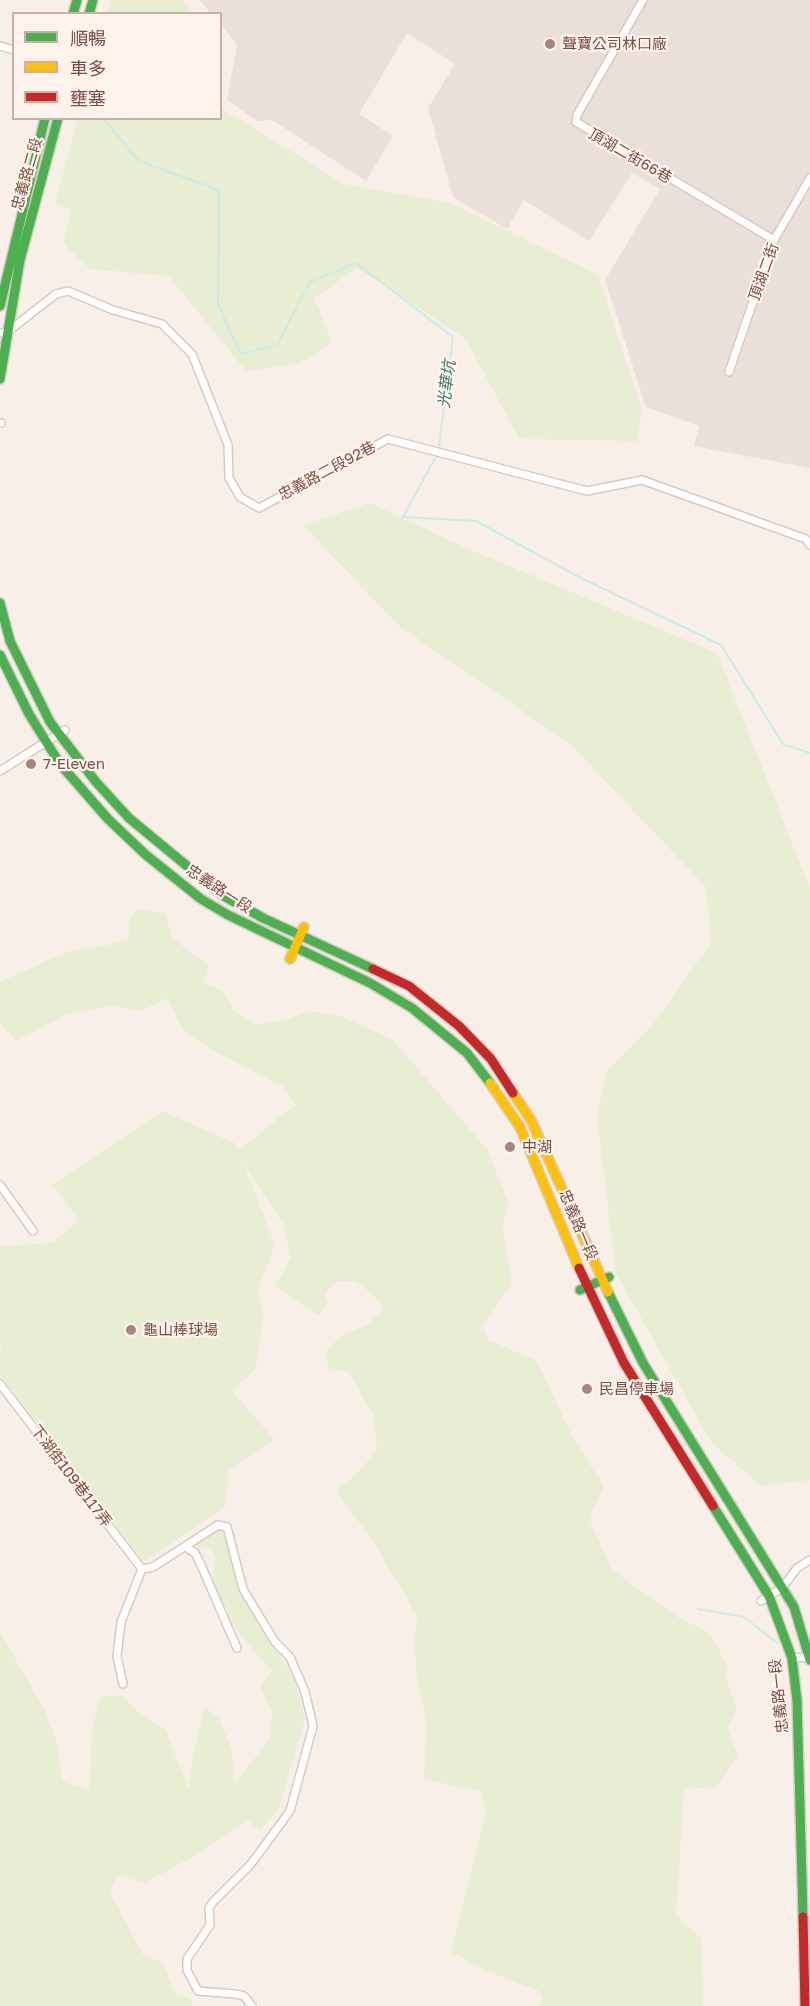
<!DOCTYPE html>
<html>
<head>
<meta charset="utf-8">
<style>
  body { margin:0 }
  #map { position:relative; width:810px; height:2006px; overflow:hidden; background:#f8efe8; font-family:"Golos Text","Noto Sans TC",sans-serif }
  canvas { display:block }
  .legend { position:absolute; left:12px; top:12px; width:210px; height:108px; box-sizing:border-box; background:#fff3eb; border:2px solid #c9b1a9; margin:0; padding:8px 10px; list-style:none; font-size:18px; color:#794f46 }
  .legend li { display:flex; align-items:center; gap:12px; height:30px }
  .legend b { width:30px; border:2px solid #c9b1a9 }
</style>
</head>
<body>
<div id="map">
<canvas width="810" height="2006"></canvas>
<ul class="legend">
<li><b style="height:8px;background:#4caf50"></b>順暢</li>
<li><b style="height:8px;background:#ffc107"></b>車多</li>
<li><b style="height:8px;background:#c62828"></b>壅塞</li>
</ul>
</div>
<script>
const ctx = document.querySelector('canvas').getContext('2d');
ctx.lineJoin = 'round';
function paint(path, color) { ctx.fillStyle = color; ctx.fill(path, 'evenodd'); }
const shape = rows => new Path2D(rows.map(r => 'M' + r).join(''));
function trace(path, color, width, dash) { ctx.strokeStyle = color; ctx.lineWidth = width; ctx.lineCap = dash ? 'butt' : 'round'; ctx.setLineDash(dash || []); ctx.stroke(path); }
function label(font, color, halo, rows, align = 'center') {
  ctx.font = font + ' "Golos Text","Noto Sans TC",sans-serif'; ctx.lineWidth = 4.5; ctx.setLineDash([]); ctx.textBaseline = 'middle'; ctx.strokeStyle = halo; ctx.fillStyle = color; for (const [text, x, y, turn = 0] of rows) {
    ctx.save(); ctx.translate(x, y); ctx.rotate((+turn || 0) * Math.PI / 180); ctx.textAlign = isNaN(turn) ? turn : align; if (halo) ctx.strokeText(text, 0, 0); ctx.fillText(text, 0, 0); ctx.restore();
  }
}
const industrial = shape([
  [199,0,810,0,810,468,694,446,699,426,646,407,605,280,660,189,632,173,589,241,524,200,507,229,453,197,428,108,455,64,407,33,359,114,393,136,366,181,272,120,257,121,227,100,237,45,221,25,220,14,211,13]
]);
const green = shape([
  [112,0,182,0,193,13,108,13],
  [221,108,344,184,450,203,598,275,642,411,637,441,519,439,466,339,357,268,314,298,332,343,298,364,246,371,169,276,90,269,64,244,71,210,55,203,78,119,220,118],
  [370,503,466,548,717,653,810,889,810,1480,761,1486,711,1442,616,1273,597,1116,607,1071,654,1023,711,943,706,887,570,744,398,625,303,525],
  [139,909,165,913,172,936,188,951,209,964,202,983,223,991,233,1009,253,1025,290,1019,303,1013,315,1012,340,1016,393,1040,488,1151,509,1205,502,1225,512,1284,482,1325,488,1340,536,1360,575,1442,604,1486,589,1518,611,1569,679,1618,710,1633,728,1667,725,1675,737,1709,727,1728,738,1756,716,1787,684,1789,676,1916,701,1938,703,2006,538,2006,543,2000,539,1991,487,1971,451,1952,486,1813,482,1792,424,1779,427,1722,418,1685,414,1642,418,1616,373,1542,337,1491,361,1470,377,1448,373,1415,349,1372,328,1368,326,1351,341,1336,368,1325,383,1309,372,1294,356,1281,337,1281,324,1293,328,1303,318,1316,275,1286,291,1258,283,1224,243,1162,275,1245,258,1290,263,1317,256,1368,233,1392,274,1439,229,1470,225,1507,144,1562,0,1375,0,1355,3,1349,0,1344,0,1246,53,1243,78,1220,53,1184,162,1111,235,1143,238,1151,296,1104,282,1086,210,1049,183,1030,168,998,141,1011,109,1006,65,1015,16,1041,0,1023,0,982,69,951,108,945,128,939,130,916],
  [220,1528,229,1540,240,1592,294,1678,305,1719,279,1808,260,1831,247,1819,200,1853,144,1883,118,1875,110,1893,143,1955,162,1962,175,1994,190,1998,193,2006,0,2006,0,1632,45,1711,58,1746,62,1781,90,1791,92,1728,101,1697,120,1695,139,1713,165,1729,189,1790,193,1756,205,1707,219,1719,232,1750,234,1784,270,1739,272,1712,260,1685,272,1671,240,1635,212,1584,216,1558,211,1547,198,1550,196,1542]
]);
const stream = shape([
  [104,120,139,161,219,190,218,305,241,354,277,345,310,282,356,263,453,337,438,453,403,517,476,521,581,578,721,645,783,744,810,753],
  [698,1609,744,1617,777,1643]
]);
const street = shape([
  [643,0,577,115,576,122,774,240],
  [0,46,14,50],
  [0,333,6,333,56,294,68,291,113,310,162,324,192,354,228,445,229,478,240,497,259,508,388,439,587,491,642,480,806,539,810,545],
  [729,372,774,240,810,178],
  [0,423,1,423],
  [0,771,65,730],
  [0,1185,33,1231],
  [0,1384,142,1569],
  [186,1547,195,1553,201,1565,237,1648],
  [142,1569,153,1567,218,1525,227,1527,243,1589,275,1642,290,1657,305,1692,313,1726,290,1811,251,1864,213,1902,209,1908,210,1925,187,1959,187,1970,198,1991,235,1994,244,1996,252,2006],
  [761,1601,783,1587,797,1568,810,1560],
  [792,1658,810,1657],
  [123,1684,117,1656,121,1622,142,1569]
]);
const fast = shape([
  [73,14,77,0],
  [89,14,93,0],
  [0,306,45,118],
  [0,379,20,260,58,118],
  [0,603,10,641,50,722,96,782,129,818,222,895,263,918,373,969],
  [0,655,29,714,60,764,108,819,146,855,201,899,228,915,370,983,412,1008,467,1053,490,1083],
  [580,1290,609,1277],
  [608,1292,643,1363,794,1607,810,1660],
  [713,1506,769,1596,792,1658,797,1700,803,1917]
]);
const slow = shape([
  [290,959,304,927],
  [490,1083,520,1127,579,1268],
  [513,1093,531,1120,608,1292]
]);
const jam = shape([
  [373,969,409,986,459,1026,491,1059,513,1093],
  [579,1268,624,1363,713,1506],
  [803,1917,805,2006]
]);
const markers = [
  [550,44,6,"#a5877f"],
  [31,764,6,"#a5877f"],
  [510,1147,6,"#a5877f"],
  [131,1330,6,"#a5877f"],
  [587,1389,6,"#a5877f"]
];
const poiNames = [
  ["聲寶公司林口廠",562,44],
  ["7-Eleven",43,764],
  ["中湖",522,1147],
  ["龜山棒球場",143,1330],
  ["民昌停車場",599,1389]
];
const streetNames = [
  ["頂湖二街66巷",630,156,30],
  ["忠義路二段",27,174,-74],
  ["頂湖二街",764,272,-70],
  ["忠義路二段92巷",327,471,-28],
  ["忠義路一段",219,889,33],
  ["忠義路一段",578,1225,67],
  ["下湖街109巷117弄",71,1476,53],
  ["忠義路一段",779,1696,-96]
];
const waterNames = [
  ["光華坑",447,384,-83]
];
paint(industrial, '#ebdfd9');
paint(green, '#e8eed1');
trace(stream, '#c9ece8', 2);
trace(street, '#d6cac5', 10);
trace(fast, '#d8ccc6', 12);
trace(slow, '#d8ccc6', 12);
trace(jam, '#d8ccc6', 12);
trace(street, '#fefdfc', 7);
trace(fast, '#4caf50', 9);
trace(slow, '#ffc107', 9);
trace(jam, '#c62828', 9);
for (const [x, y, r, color] of markers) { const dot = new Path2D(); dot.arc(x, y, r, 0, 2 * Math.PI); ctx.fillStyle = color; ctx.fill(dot); trace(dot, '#fff3eb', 2); }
label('15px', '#794f46', '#fff3eb', poiNames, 'left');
label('15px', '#794f46', '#fff3eb', streetNames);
label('italic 16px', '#357977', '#fff3eb', waterNames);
</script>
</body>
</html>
